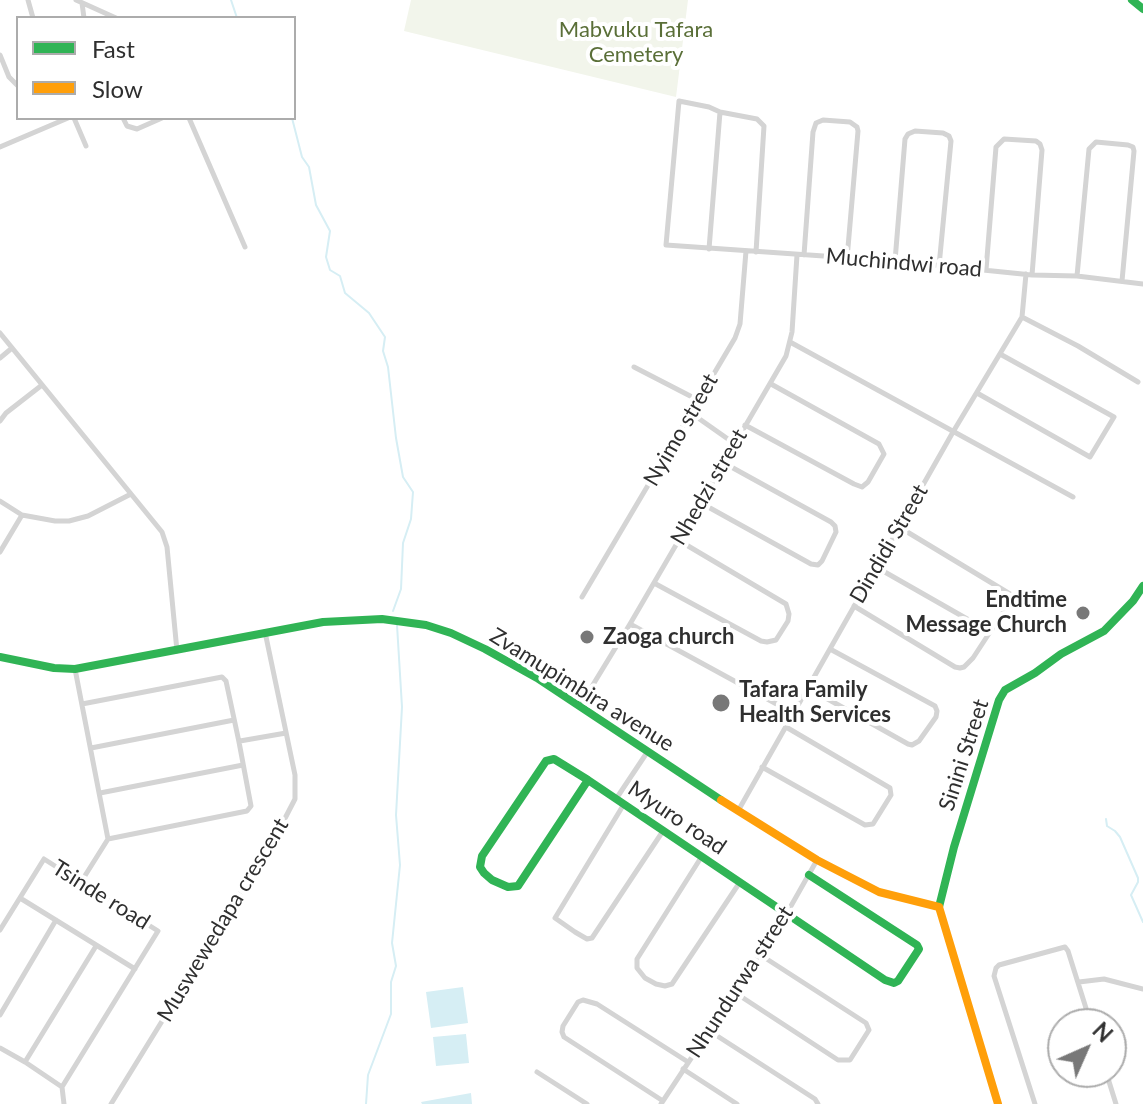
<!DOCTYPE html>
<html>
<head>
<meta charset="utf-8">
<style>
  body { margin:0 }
  #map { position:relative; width:1143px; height:1104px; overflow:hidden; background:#fff; font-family:Lato,sans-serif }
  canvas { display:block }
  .legend { position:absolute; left:16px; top:16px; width:280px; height:104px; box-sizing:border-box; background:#fff; border:2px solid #acacac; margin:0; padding:10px 14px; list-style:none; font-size:24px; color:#2f2f2f }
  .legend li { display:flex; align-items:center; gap:16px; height:40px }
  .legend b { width:40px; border:2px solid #acacac }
  .north { position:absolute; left:1047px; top:1008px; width:80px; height:80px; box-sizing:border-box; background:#fff; border:2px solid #acacac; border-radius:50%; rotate:45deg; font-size:22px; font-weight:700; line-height:32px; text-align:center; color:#2f2f2f }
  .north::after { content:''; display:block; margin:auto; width:28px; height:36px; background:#787878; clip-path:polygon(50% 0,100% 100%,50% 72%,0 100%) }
</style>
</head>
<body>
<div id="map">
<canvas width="1143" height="1104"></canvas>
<ul class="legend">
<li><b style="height:10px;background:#30b455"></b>Fast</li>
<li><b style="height:10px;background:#ff9f0a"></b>Slow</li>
</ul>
<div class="north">N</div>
</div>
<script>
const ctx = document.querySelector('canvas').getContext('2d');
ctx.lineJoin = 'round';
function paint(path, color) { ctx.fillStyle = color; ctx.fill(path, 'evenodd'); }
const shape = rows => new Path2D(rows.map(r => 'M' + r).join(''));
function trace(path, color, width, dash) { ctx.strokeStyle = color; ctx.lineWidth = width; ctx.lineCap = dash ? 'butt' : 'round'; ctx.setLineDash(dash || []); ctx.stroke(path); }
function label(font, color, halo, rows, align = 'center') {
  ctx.font = font + ' Lato,sans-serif'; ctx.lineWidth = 8; ctx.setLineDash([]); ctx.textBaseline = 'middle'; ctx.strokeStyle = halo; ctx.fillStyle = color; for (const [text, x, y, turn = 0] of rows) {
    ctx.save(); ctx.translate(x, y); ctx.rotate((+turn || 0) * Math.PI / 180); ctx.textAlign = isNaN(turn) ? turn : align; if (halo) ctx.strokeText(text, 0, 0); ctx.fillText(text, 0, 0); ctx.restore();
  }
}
const green = shape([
  [411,0,688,0,676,97,404,31]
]);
const water = shape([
  [463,987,468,1023,431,1028,426,992],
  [466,1034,469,1063,436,1066,433,1037],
  [471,1093,472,1104,422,1104,421,1102]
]);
const stream = shape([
  [231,0,237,18],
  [292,118,302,157,309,167,316,205,330,231,326,257,330,270,340,276,345,293,369,313,385,337,383,351,388,367,396,438,403,477,413,492,411,519,403,543,401,589,393,611],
  [1106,819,1107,826,1115,831,1120,837,1138,878,1138,882,1131,895,1143,922],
  [366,1104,368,1075,391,1014,391,982,396,966,392,943,400,865,396,815,402,707,397,625]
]);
const street = shape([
  [28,0,33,18],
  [76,0,116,18],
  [82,3,84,18],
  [0,55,9,77,18,86],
  [720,112,709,107,679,101,666,245,895,261,1032,275,1077,276,1143,284],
  [74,118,86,146],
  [123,118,127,126,137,129,162,118],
  [189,118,245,247],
  [0,147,68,118],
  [709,249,720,112,757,119,764,126,756,252],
  [804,255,813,132,816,123,823,120,850,122,857,127,858,131,847,259],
  [895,261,905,139,908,134,915,131,943,133,949,136,951,141,939,266],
  [986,270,996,147,1004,139,1036,141,1040,144,1042,150,1032,275],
  [1077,276,1089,149,1096,142,1128,145,1133,147,1134,151,1122,281],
  [1022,317,1078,346,1138,382],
  [0,333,162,532,167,547,177,651],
  [790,342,1073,497],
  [0,358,12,348],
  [634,367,698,400],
  [977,393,1090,457,1114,417,1000,354],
  [691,413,735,444],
  [0,421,6,413,42,385],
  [745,425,854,484,862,487,868,482,884,454,879,444,771,384],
  [0,501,22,515,55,521,69,521,88,516,131,494],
  [701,503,811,564,818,565,822,561,836,532,835,526,831,522,724,463],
  [899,527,1010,594,1011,601,990,632],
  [0,552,22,515],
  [654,583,761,641,767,642,776,640,788,621,789,614,786,604,678,540],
  [582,597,735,338,740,324,746,251],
  [854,606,955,667,960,668,964,667,973,658,990,632,876,567],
  [630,624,793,713],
  [75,669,108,839,81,882],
  [808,688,908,744,912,745,919,741,936,717,937,711,935,706,830,649],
  [82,704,222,677,226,681,239,742,251,806,247,811,108,839],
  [580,706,630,624,786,356,792,332,797,255],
  [240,741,286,733],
  [91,748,234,720],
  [762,767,865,825,873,824,891,795,890,788,786,727],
  [100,793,243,765],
  [616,799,648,751],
  [624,804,555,918,575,932,587,939,592,938,663,831],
  [738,811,953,432,1022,317,1026,274],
  [702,856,637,959,637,968,645,978,656,984,665,986,672,984,740,882],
  [20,898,135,969],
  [0,930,44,859,158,931,62,1087,64,1104],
  [1079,982,1104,979,1143,989],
  [734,992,838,1060,850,1060,869,1030,866,1023,759,954],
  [0,1015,56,920],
  [708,1030,815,1099,818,1104],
  [0,1048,25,1062,62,1087],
  [25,1062,96,946],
  [683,1069,737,1104],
  [537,1072,587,1104],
  [1106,1072,1116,1104],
  [663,1101,564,1037,562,1032,563,1026,578,1002,583,1000,597,1004,688,1062],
  [111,1104,220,927,281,826,295,799,295,775,265,632],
  [661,1104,787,913,817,860],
  [1035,1104,994,976,996,968,999,965,1065,947,1068,951,1091,1024]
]);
const fast = shape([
  [1132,0,1143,9],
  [0,657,54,668,75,669,323,622,382,619,426,625,451,633,485,649,537,678,721,800],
  [588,780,518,886,508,887,492,880,484,873,480,867,482,856,546,761,554,759,588,780,885,980,894,983,898,981,919,949,917,945,809,875],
  [939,907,954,847,999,700,1005,690,1035,673,1061,654,1104,631,1133,601,1143,586]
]);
const slow = shape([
  [721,800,817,860,879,892,939,907],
  [939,907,998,1104]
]);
const markers = [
  [1083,613,8,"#787878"],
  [587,637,8,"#787878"],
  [721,703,10,"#787878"]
];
const parkNames = [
  ["Mabvuku Tafara",636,30],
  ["Cemetery",636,55]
];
const streetNames = [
  ["Muchindwi road",904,263,5],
  ["Nyimo street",681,430,-60],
  ["Nhedzi street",709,487,-60],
  ["Dindidi Street",889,544,-60],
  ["Zvamupimbira avenue",582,690,32],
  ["Sinini Street",964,755,-72],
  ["Myuro road",677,818,34],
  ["Tsinde road",101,895,32],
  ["Muswewedapa crescent",223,920,-59],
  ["Nhundurwa street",740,982,-57]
];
const poiNames = [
  ["Endtime",1067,600,"right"],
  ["Message Church",1067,625,"right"],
  ["Zaoga church",603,637],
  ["Tafara Family",739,690],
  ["Health Services",739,715]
];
paint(green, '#f2f5eb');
paint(water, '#d6eef4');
trace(stream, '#d6eef4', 2);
trace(street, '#d4d4d4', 5);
trace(fast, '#30b455', 8);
trace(slow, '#ff9f0a', 8);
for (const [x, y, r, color] of markers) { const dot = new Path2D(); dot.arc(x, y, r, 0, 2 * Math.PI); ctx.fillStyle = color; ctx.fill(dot); trace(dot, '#fff', 3); }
label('22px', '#5a6f38', '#fff', parkNames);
label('22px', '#2f2f2f', '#fff', streetNames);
label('bold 22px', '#2f2f2f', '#fff', poiNames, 'left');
</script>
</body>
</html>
